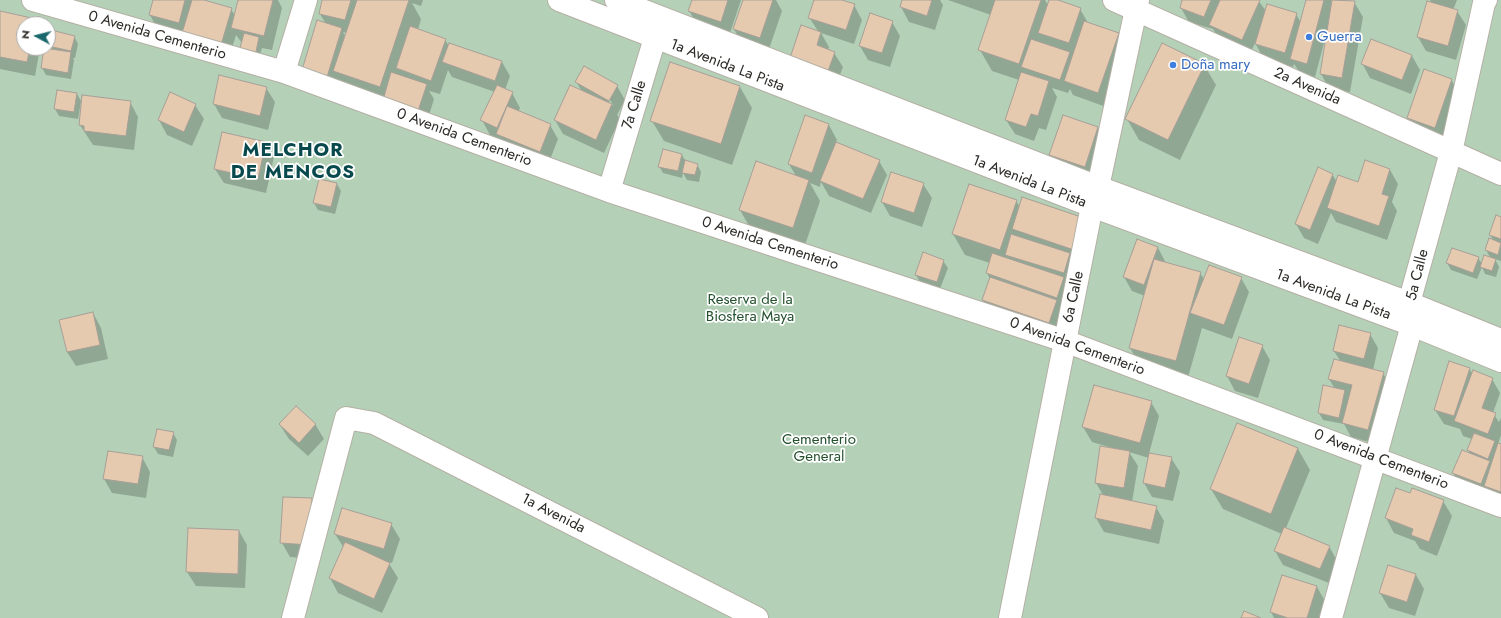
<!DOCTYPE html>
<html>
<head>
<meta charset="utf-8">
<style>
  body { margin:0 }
  #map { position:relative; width:1501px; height:618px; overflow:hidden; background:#f1ece1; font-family:Jost,sans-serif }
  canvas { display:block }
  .north { position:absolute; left:16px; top:16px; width:40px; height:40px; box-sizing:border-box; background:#fff; border:1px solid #abaaa8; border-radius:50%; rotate:277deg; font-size:11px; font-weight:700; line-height:16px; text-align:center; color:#2c2a26 }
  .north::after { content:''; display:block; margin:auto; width:14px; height:18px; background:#1a686b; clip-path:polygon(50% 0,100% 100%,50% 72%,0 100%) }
</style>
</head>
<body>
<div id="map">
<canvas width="1501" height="618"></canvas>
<div class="north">N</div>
</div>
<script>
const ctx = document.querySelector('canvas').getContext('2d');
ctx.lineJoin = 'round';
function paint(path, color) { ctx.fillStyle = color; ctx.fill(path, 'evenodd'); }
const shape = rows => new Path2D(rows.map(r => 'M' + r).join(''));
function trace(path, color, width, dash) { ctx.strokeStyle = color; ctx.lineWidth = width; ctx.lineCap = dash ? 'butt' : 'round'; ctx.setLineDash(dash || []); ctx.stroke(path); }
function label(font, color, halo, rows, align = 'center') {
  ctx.font = font + ' Jost,sans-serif'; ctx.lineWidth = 3.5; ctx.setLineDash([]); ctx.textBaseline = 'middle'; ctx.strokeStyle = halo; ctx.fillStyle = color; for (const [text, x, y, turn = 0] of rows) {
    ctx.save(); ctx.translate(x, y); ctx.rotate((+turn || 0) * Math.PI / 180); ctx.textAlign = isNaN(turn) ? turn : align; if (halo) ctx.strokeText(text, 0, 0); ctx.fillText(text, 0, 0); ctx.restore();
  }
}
const green = shape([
  [0,0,1501,0,1501,618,0,618],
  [24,24,48,24,48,48,24,48]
]);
const shadow = shape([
  [154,0,201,0,231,9,235,16,239,0,278,0,282,8,272,50,262,48,259,58,245,55,241,48,242,43,236,35,229,58,158,30,150,15],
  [323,0,356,0,358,3,358,0,423,0,421,6,412,3,421,19,418,30,445,40,449,46,449,44,502,62,510,76,505,90,512,93,520,108,518,112,550,125,558,139,548,165,490,135,482,120,495,92,452,77,448,70,440,94,429,91,434,99,426,125,346,91,339,79,335,91,311,84,326,24,320,14],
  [343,32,347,33,346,37],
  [693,0,741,0,729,36,697,25,689,10],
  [744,0,776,0,782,11,768,52,742,44,734,29],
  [815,0,838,0,854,5,862,20,854,44,821,33,829,47,828,50,834,53,843,67,835,88,798,75,818,31,809,17],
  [903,0,940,0,943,5,935,30,909,22,901,7],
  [948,0,1045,0,1048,5,1050,0,1055,0,1080,9,1088,23,1118,33,1126,48,1106,107,1073,95,1070,89,1068,93,1052,88,1057,97,1046,130,1039,128,1034,141,1015,134,1006,120,1019,80,992,71,980,50,991,15],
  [1183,0,1258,0,1266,11,1296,14,1301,23,1307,0,1331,0,1333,4,1333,0,1354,2,1363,17,1350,92,1329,88,1321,74,1326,43,1324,43,1315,77,1300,73,1294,64,1293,67,1264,59,1255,43,1250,54,1219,39,1213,29,1189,22,1181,8],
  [1430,0,1457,0,1453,10,1457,11,1466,25,1456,60,1426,51,1418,37,1432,4],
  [0,12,35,20,38,24,24,24,24,48,40,48,35,76,0,69],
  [892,22,900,36,890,67,868,60,860,46],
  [51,31,74,36,78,44,75,58,73,58,74,60,71,79,46,75,42,68,50,50,48,46],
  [1372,40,1412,56,1420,70,1411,94,1370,78,1362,63],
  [1204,65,1216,85,1180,160,1139,140,1127,119],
  [1451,79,1459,94,1443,141,1416,132,1408,118],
  [576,82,617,86,625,100,617,115,620,119,604,153,563,134,555,120,582,91],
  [608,96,613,105,611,105,606,97],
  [740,87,752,108,732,165,664,141,652,121],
  [266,88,275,102,268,130,222,118,214,104],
  [77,94,81,101,78,119,59,116,55,109],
  [83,97,130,102,138,117,134,150,93,145,80,125],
  [195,105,204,119,192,146,167,135,159,120],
  [806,116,829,125,837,140,836,142,879,161,887,175,871,213,829,196,821,182,820,187,810,183,820,201,804,248,752,231,740,210,796,176,789,164],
  [1097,128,1106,142,1093,181,1058,169,1050,155],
  [265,143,274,157,266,193,224,183,215,169],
  [663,151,682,155,686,162,697,164,701,172,699,182,687,180,683,173,682,178,663,173,659,166],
  [1390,170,1398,184,1392,202,1397,211,1387,240,1336,222,1331,213,1318,244,1304,238,1296,224,1332,174,1337,182,1359,183],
  [337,184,341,191,335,214,318,210,314,203],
  [923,184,932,198,922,227,890,216,882,202],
  [1016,201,1020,207,1084,218,1057,337,991,315,983,300,990,279,987,273,990,263,965,255,953,234],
  [1501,218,1501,261,1495,259,1499,267,1496,277,1485,274,1482,267,1477,279,1451,270,1447,263,1478,258,1482,264,1491,259,1486,250,1494,241,1490,235],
  [1138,241,1158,248,1166,263,1200,273,1204,279,1241,278,1249,292,1232,339,1202,328,1187,381,1142,368,1130,348,1145,296,1132,291,1124,277],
  [943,261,948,268,940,289,920,282,916,275],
  [93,313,101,328,108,359,76,366,67,352],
  [1370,334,1378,348,1373,370,1383,373,1391,388,1376,444,1351,437,1344,424,1323,420,1319,413,1335,389,1329,379,1341,362,1334,351],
  [1262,346,1270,360,1258,398,1235,391,1227,376],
  [1469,368,1473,375,1492,379,1500,393,1493,413,1499,422,1501,418,1501,435,1498,444,1501,445,1501,503,1462,487,1453,473,1470,454,1468,450,1472,439,1463,436,1460,429,1444,424,1435,410],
  [1151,402,1159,416,1149,454,1171,458,1180,472,1173,501,1152,497,1144,483,1149,458,1129,452,1138,466,1132,502,1156,507,1164,521,1159,544,1104,532,1096,518,1103,495,1096,483,1116,449,1092,442,1083,427],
  [315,424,324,439,308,456,289,439,280,425],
  [1238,424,1298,449,1310,470,1286,528,1329,546,1337,561,1329,583,1283,565,1275,551,1282,534,1223,509,1211,489],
  [173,433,177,440,173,457,158,454,154,447],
  [142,457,150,472,146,498,112,493,104,479],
  [1410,494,1443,501,1452,516,1437,556,1420,549,1415,541,1394,533,1386,518],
  [312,499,320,514,317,559,290,557,282,543],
  [391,524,400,539,392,563,388,562,398,578,382,613,338,593,330,578,344,548,335,534],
  [239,531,247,545,245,588,196,586,187,572],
  [1416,575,1424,589,1415,616,1389,608,1380,593],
  [1317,587,1325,601,1319,618,1274,618,1271,612]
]);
const building = shape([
  [153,0,185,0,179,23,149,15,153,0],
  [192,0,204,0,232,8,221,45,182,33,192,0],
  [238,0,273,0,264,36,231,28,238,0],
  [322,0,351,0,345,20,319,14,322,0],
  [357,0,409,0,380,87,333,71,357,0],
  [692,0,728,0,721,22,688,11,692,0],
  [743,0,773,0,760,38,733,29,743,0],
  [814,0,842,0,855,4,846,30,808,18,814,0],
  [902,0,932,0,927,16,900,7,902,0],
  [995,0,1041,0,1019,64,978,50,995,0],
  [1049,0,1058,0,1081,8,1069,43,1038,33,1049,0],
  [1182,0,1211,0,1204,17,1180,8,1182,0],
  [1220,0,1260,0,1242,40,1209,25,1220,0],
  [1306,0,1324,0,1307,64,1290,59,1306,0],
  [1332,0,1355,1,1342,78,1320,74,1332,0],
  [1427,1,1458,10,1448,46,1417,37,1427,1],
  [1267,4,1297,13,1285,53,1255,44,1267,4],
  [0,11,36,19,35,24,24,24,24,48,30,48,27,62,0,57,0,11],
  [870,13,893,21,882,53,859,46,870,13],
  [317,20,342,28,327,77,302,70,317,20],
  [1084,21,1119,33,1098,93,1064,81,1084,21],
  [801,25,821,32,817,45,835,52,827,74,789,61,801,25],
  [410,26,446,39,431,81,396,68,410,26],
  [51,30,75,36,71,51,48,46,51,30],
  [244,33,259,37,256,52,240,48,244,33],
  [1031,39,1070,52,1060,80,1021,67,1031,39],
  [1371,39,1412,55,1402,80,1361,64,1371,39],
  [449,43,502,61,495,81,442,62,449,43],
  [1162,43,1205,64,1168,140,1125,119,1162,43],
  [44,48,71,52,68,73,41,68,44,48],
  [670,62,740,86,721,144,650,121,670,62],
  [584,66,618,85,609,101,575,82,584,66],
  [1424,69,1452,79,1435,128,1407,118,1424,69],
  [391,72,427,84,418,111,383,100,391,72],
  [1021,72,1049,81,1038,116,1031,114,1026,127,1005,120,1021,72],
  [219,75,267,87,260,116,213,104,219,75],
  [497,85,513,92,497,128,480,120,497,85],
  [570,85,612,104,596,140,554,120,570,85],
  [57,90,77,93,74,112,54,109,57,90],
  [170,92,196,104,184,132,158,120,170,92],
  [82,95,131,101,126,136,84,131,84,126,79,125,82,95],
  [507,106,551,124,540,152,496,134,507,106],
  [805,115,829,124,812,173,788,164,805,115],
  [1063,115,1098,127,1085,167,1049,155,1063,115],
  [222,132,266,142,258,179,214,169,222,132],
  [836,142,880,160,863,199,820,181,836,142],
  [663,149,682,154,678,171,658,167,663,149],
  [685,160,698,164,695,175,682,173,685,160],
  [1365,160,1390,169,1382,194,1389,196,1379,226,1327,208,1338,175,1358,182,1365,160],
  [756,161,809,180,793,228,739,210,756,161],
  [1318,167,1333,174,1310,230,1295,224,1318,167],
  [891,172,924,183,914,213,881,202,891,172],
  [319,179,337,183,331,207,313,203,319,179],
  [969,184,1017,200,1000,250,952,234,969,184],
  [1022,197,1084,218,1074,250,1012,229,1022,197],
  [1496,215,1501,217,1501,239,1489,235,1496,215],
  [1011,234,1070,253,1064,273,1005,255,1011,234],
  [1489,238,1501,243,1498,255,1485,250,1489,238],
  [1137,239,1158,247,1144,285,1123,277,1137,239],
  [1452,248,1479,257,1473,273,1446,263,1452,248],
  [923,252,944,260,937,282,915,275,923,252],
  [992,253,1064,277,1057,298,986,273,992,253],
  [1484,255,1496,259,1492,271,1480,267,1484,255],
  [1154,259,1201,272,1176,361,1129,348,1154,259],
  [1209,265,1242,277,1224,325,1190,313,1209,265],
  [990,277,1057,300,1049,323,982,300,990,277],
  [93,312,100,345,67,352,59,320,93,312],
  [1339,325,1371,333,1364,359,1333,351,1339,325],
  [1239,337,1263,345,1249,384,1226,376,1239,337],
  [1334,359,1384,372,1368,430,1342,423,1352,385,1328,379,1334,359],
  [1449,361,1470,368,1454,416,1434,410,1449,361],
  [1473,370,1493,378,1482,408,1496,413,1488,434,1454,421,1473,370],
  [1094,385,1152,401,1140,443,1082,427,1094,385],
  [1323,385,1345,390,1339,418,1318,413,1323,385],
  [296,406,316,424,299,443,279,424,296,406],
  [1237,423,1298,448,1271,514,1210,489,1237,423],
  [157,429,174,432,169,450,153,447,157,429],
  [1474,433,1495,441,1488,459,1467,450,1474,433],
  [1498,443,1501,444,1501,492,1484,486,1498,443],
  [1100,446,1130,451,1124,488,1095,483,1100,446],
  [1462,450,1490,461,1481,484,1452,473,1462,450],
  [108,451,143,456,138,484,103,479,108,451],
  [1149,453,1172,457,1165,488,1143,483,1149,453],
  [1396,488,1410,493,1412,488,1444,500,1429,542,1411,535,1413,529,1385,518,1396,488],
  [1100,494,1157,506,1151,530,1095,518,1100,494],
  [283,497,312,498,309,545,280,543,283,497],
  [342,508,392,523,384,549,334,534,342,508],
  [1284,527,1330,546,1320,569,1274,551,1284,527],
  [188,528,239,530,238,574,186,572,188,528],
  [345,542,390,563,374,599,329,578,345,542],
  [1388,565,1416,574,1407,602,1379,593,1388,565],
  [1282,575,1317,586,1307,618,1288,618,1270,612,1282,575],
  [1244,611,1261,618,1241,618,1244,611]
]);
const minor = shape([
  [33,0,284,72,609,191,1065,341,1501,506],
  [1114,0,1501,174],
  [284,72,306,0],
  [609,191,655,38,665,22],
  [293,618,346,418,374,423,757,618],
  [1010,618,1092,206,1098,187,1138,0],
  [1331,618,1412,325,1409,303,1451,152,1484,3,1486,0]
]);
const tertiary = shape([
  [559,0,1092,206,1412,325,1501,361],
  [616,0,1098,187,1409,303,1501,340]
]);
const markers = [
  [1309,37,4,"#3f7fe0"],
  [1173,65,4,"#3f7fe0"]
];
const streetNames = [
  ["0 Avenida Cementerio",157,36,16],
  ["1a Avenida La Pista",727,66,21],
  ["2a Avenida",1307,87,24],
  ["7a Calle",635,105,-73],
  ["0 Avenida Cementerio",464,138,20],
  ["1a Avenida La Pista",1029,182,21],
  ["0 Avenida Cementerio",770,244,18],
  ["5a Calle",1418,275,-76],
  ["1a Avenida La Pista",1333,295,20],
  ["6a Calle",1074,297,-78],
  ["0 Avenida Cementerio",1077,347,20],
  ["0 Avenida Cementerio",1381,460,21],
  ["1a Avenida",553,514,27]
];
const shopNames = [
  ["Guerra",1317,37],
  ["Doña mary",1181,65]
];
const parkNames = [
  ["Reserva de la",750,300],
  ["Biosfera Maya",750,317],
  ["Cementerio",819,440],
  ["General",819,457]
];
const districtNames = [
  ["MELCHOR",293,151],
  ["DE MENCOS",293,173]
];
paint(green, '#b4d1b8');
paint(shadow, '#0003');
paint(building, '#e5cab0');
trace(building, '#a89f97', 1);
trace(minor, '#b4afa4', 24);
trace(tertiary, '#b4afa4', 24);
trace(minor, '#fff', 22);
trace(tertiary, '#fff', 22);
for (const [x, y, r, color] of markers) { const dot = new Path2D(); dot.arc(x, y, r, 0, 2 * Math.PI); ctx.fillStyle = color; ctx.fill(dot); trace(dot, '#fff', 1.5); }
label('15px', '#2c2a26', '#fff', streetNames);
label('15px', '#366cbe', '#fff', shopNames, 'left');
label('15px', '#23502d', '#fff', parkNames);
ctx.letterSpacing = '1px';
label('bold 19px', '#08494d', '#fff', districtNames);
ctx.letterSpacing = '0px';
</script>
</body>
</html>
